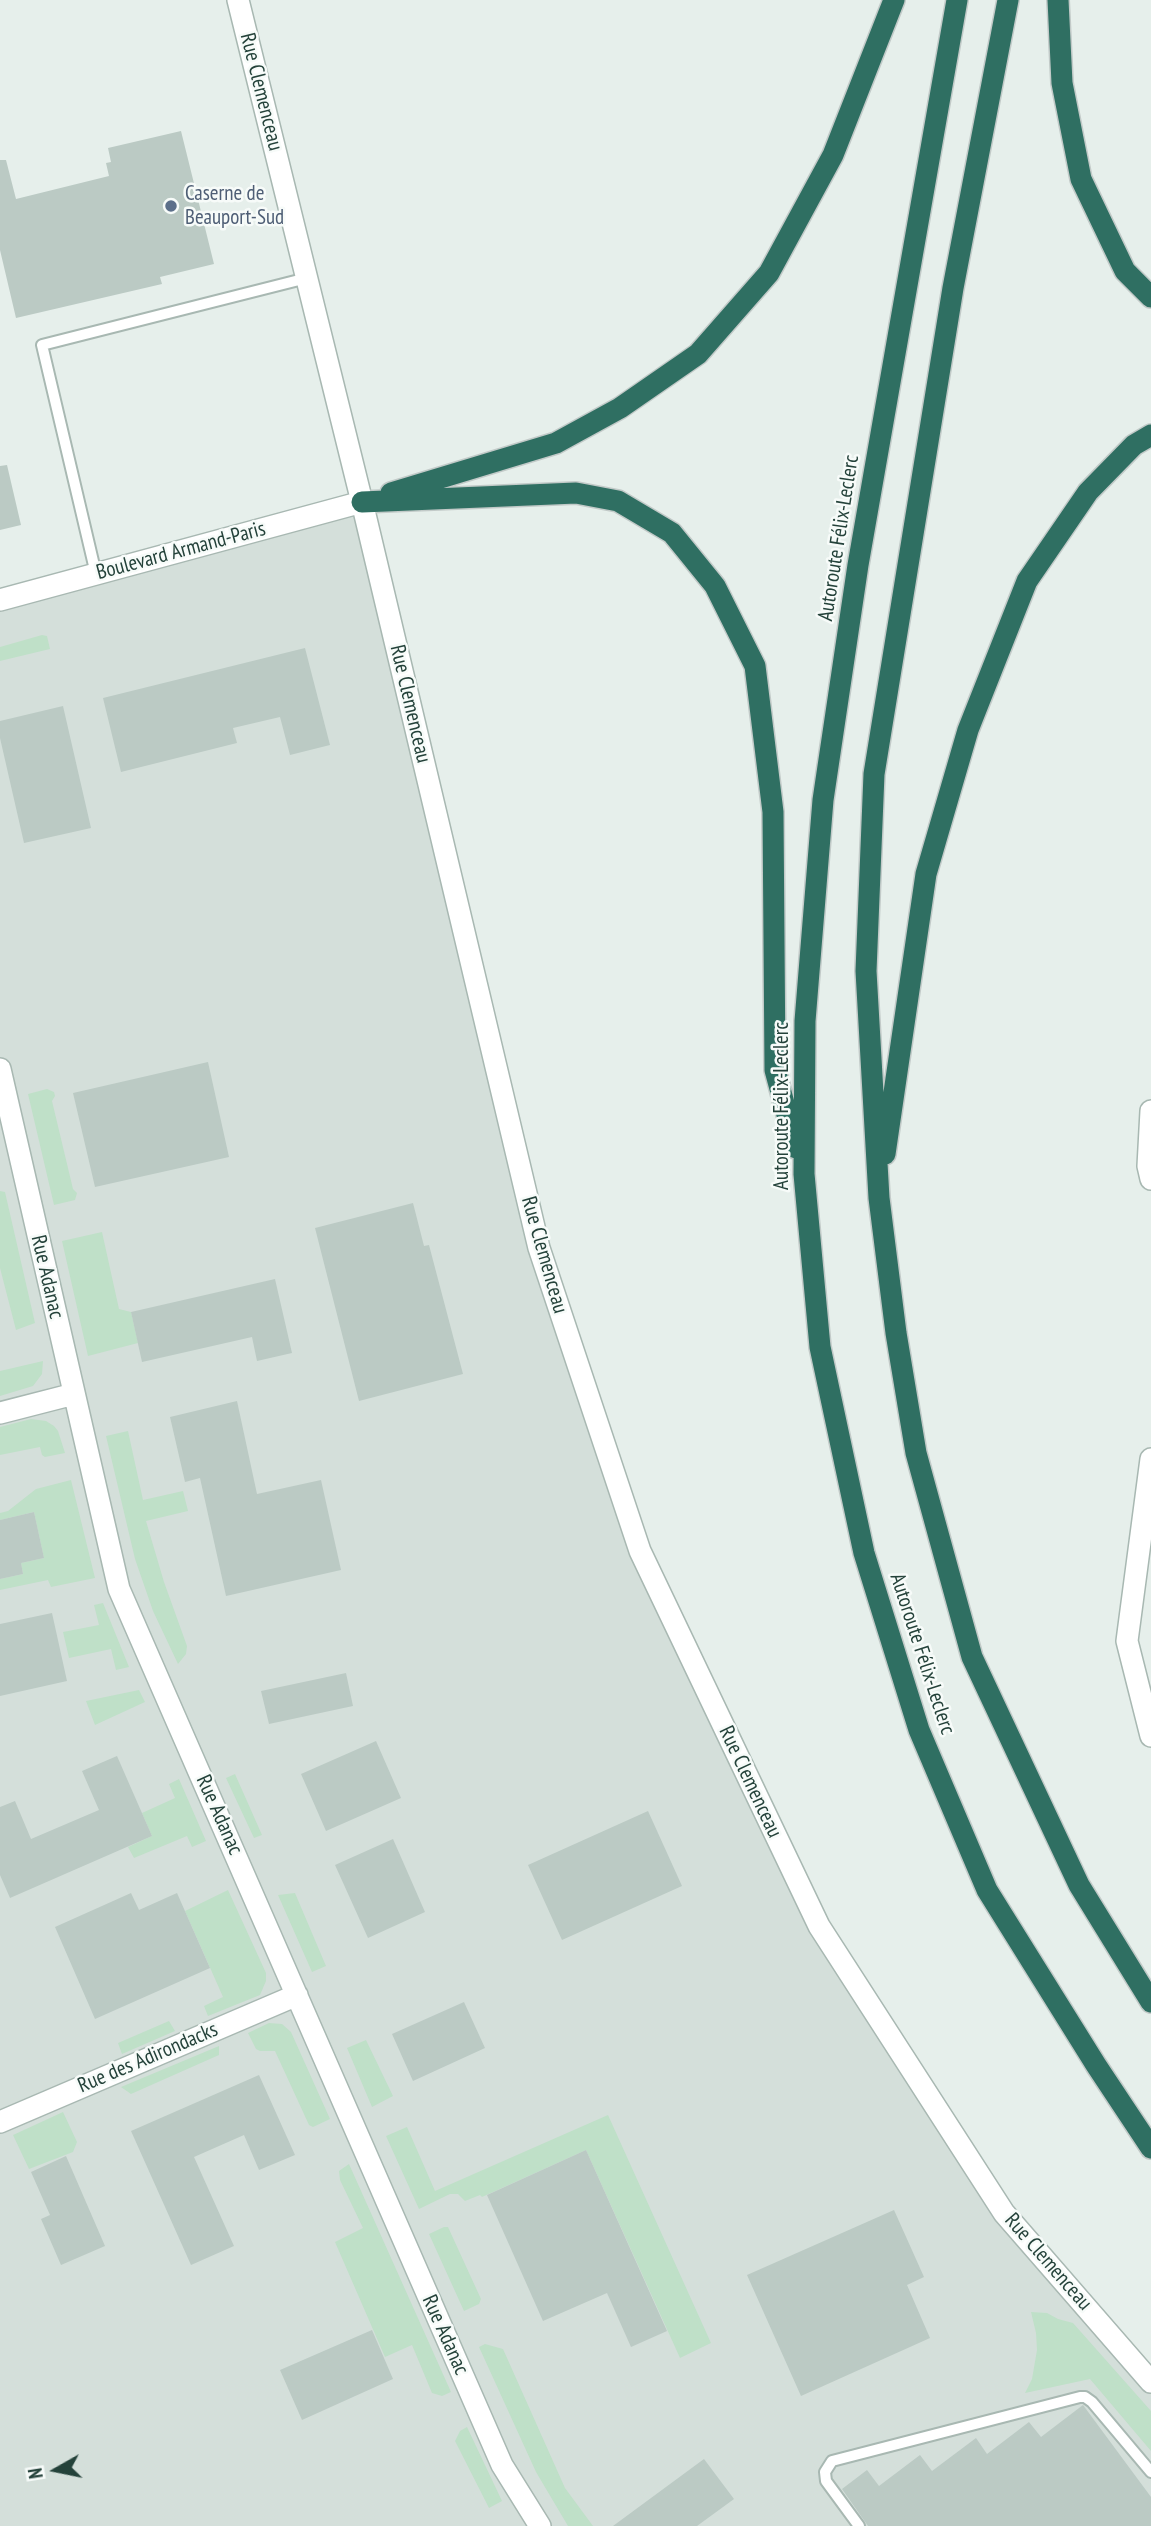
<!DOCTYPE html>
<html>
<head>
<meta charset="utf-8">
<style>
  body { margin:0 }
  #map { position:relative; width:1151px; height:2526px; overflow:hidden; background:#e6efeb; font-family:"PT Sans Narrow",sans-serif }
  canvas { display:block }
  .north { position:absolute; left:21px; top:2435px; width:70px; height:70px; -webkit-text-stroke:5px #f7fbf9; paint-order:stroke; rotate:261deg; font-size:19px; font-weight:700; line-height:28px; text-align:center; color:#24423a }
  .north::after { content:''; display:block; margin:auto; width:24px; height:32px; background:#24423a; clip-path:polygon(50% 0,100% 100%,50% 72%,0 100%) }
</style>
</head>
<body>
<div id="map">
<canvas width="1151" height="2526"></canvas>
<div class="north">N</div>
</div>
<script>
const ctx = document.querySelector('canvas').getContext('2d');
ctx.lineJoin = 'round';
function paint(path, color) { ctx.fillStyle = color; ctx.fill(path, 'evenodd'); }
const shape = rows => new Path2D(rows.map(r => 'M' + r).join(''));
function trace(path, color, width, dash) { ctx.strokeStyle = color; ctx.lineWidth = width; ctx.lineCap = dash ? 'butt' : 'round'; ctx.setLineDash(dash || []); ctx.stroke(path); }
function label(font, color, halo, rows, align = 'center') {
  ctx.font = font + ' "PT Sans Narrow",sans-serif'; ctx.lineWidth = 5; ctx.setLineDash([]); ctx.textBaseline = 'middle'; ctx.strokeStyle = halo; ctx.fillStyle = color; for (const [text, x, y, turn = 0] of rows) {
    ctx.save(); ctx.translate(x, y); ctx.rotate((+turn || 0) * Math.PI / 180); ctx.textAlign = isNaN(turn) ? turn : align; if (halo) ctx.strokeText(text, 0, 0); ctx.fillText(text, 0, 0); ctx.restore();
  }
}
const built = shape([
  [362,502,539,1248,640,1551,819,1926,1004,2213,1151,2382,1151,2526,0,2526,0,600]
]);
const green = shape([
  [42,635,47,636,50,649,0,661,0,647],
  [47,1089,54,1092,55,1096,52,1101,73,1189,77,1193,75,1200,54,1205,28,1094],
  [0,1191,5,1192,35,1323,16,1330,0,1268],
  [102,1232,119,1309,131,1312,138,1343,88,1356,62,1241],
  [43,1361,42,1374,33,1386,0,1396,0,1371],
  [31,1419,46,1421,54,1426,58,1431,65,1453,45,1457,42,1455,40,1447,0,1455,0,1427],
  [128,1431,143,1500,183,1491,188,1511,146,1521,164,1582,187,1646,186,1654,178,1664,153,1611,135,1559,106,1436],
  [71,1480,95,1578,51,1587,48,1580,0,1590,0,1579,23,1574,21,1563,44,1558,34,1512,0,1520,0,1513,8,1511,36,1489],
  [103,1603,129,1667,116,1670,111,1649,69,1658,63,1632,99,1625,94,1605],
  [139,1690,145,1702,95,1725,86,1701],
  [235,1774,262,1835,254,1838,226,1778],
  [179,1779,206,1841,192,1847,187,1836,134,1858,128,1847,152,1836,142,1813,175,1798,169,1784],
  [228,1890,266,1973,266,1981,260,1995,208,2016,204,2006,223,1997,185,1911],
  [295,1893,326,1966,312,1972,278,1895],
  [169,2021,175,2031,122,2054,118,2043],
  [269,2023,282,2024,291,2032,330,2119,313,2127,309,2125,275,2051,260,2051,256,2049,248,2033],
  [366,2040,393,2096,372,2107,347,2048],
  [219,2046,219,2055,131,2094,121,2087],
  [63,2112,77,2142,73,2152,29,2169,13,2135],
  [608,2115,711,2343,680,2358,586,2150,482,2197,480,2195,465,2201,458,2194,450,2194,419,2209,386,2136,407,2127,435,2191],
  [349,2164,451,2392,442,2396,432,2393,412,2345,385,2357,335,2242,363,2228,340,2180,339,2171],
  [444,2227,448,2227,481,2299,479,2304,464,2311,429,2234],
  [1031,2312,1047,2313,1058,2319,1073,2323,1151,2411,1151,2451,1090,2379,1025,2393,1032,2379,1037,2350,1036,2333],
  [485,2344,503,2349,565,2488,593,2526,568,2526,536,2472,479,2347],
  [467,2427,502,2501,489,2508,455,2441,460,2431]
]);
const building = shape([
  [181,131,214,264,160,277,162,284,16,318,0,250,0,160,6,160,16,199,109,176,106,163,111,162,108,148],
  [7,465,21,525,0,530,0,466],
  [305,648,330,745,290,755,280,717,233,728,237,743,121,772,103,698],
  [63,706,91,828,24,843,0,738,0,721],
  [208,1062,229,1157,95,1187,73,1093],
  [413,1203,424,1246,429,1245,463,1374,359,1401,315,1228],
  [275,1279,292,1353,257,1361,252,1337,142,1362,131,1312],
  [237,1401,257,1494,321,1480,341,1570,226,1596,200,1478,185,1482,170,1417],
  [34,1512,44,1558,21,1563,23,1574,0,1579,0,1520],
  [52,1613,67,1681,0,1696,0,1624],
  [346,1673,353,1706,269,1724,261,1691],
  [376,1741,401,1798,326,1831,301,1774],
  [117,1756,152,1836,10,1898,0,1875,0,1807,15,1801,31,1839,99,1810,82,1771],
  [648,1811,682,1886,562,1940,528,1865],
  [393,1839,425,1912,368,1938,335,1865],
  [131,1893,139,1910,177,1893,210,1968,95,2019,55,1927],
  [464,2002,485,2048,413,2081,392,2034],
  [259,2075,295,2155,259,2170,244,2135,194,2157,234,2246,191,2265,131,2131],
  [586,2150,667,2331,631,2347,607,2293,543,2321,487,2195],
  [66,2156,105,2246,61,2265,41,2219,50,2215,31,2172],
  [894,2210,924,2277,907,2285,930,2338,801,2396,747,2275],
  [372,2330,393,2379,302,2420,280,2370],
  [1083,2405,1151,2497,1151,2526,868,2526,842,2489,867,2470,879,2486,920,2455,932,2471,976,2438,987,2454,1029,2422,1041,2437],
  [704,2459,734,2499,697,2526,613,2526]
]);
const service = shape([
  [96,574,42,345,307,278],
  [859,2526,826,2481,825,2472,832,2461,1080,2397,1085,2397,1092,2402,1151,2472]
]);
const minor = shape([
  [0,1069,119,1589,502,2465,540,2526],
  [1151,1111,1148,1166,1151,1179],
  [0,1413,74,1394],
  [1151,1459,1127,1641,1151,1736],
  [0,2122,297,1995]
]);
const tertiary = shape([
  [238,0,362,502,539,1248,640,1551,819,1926,1004,2213,1151,2382],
  [0,600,362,502]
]);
const motorway = shape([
  [957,0,858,565,823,800,805,1021,804,1174,820,1347,864,1553,919,1730,987,1890,1096,2065,1151,2148],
  [1008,0,953,288,874,774,866,971,879,1198,896,1333,916,1453,972,1657,1079,1885,1151,2002],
  [1058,0,1062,83,1081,179,1125,271,1151,297],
  [391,493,556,443,620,408,698,354,769,273,833,155,894,0],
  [362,502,576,493,618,501,672,533,715,586,755,666,773,812,775,1070,796,1148],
  [885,1154,926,874,968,730,1027,581,1088,492,1134,445,1151,435]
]);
const markers = [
  [171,206,7,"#5c6f8a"]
];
const streetNames = [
  ["Rue Clemenceau",261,92,76],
  ["Autoroute Félix-Leclerc",839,538,-81],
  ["Boulevard Armand-Paris",181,551,-15],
  ["Rue Clemenceau",410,704,77],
  ["Autoroute Félix-Leclerc",782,1106,-90],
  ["Rue Clemenceau",544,1255,74],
  ["Rue Adanac",47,1277,77],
  ["Autoroute Félix-Leclerc",922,1654,72],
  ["Rue Clemenceau",750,1782,65],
  ["Rue Adanac",219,1815,66],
  ["Rue des Adirondacks",148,2058,-23],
  ["Rue Clemenceau",1048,2262,49],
  ["Rue Adanac",445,2335,66]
];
const serviceNames = [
  ["Caserne de",185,194],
  ["Beauport-Sud",185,218]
];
paint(built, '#d4dfda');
paint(green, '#bfe0c8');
paint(building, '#bbcac4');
trace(service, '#a8b8b2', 14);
trace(minor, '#a8b8b2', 24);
trace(tertiary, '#a8b8b2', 24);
trace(motorway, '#c2cac8', 24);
trace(service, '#fff', 10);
trace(minor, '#fff', 21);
trace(tertiary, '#fff', 21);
trace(motorway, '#2f6f62', 21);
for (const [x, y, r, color] of markers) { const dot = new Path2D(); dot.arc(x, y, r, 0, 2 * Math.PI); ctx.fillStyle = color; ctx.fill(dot); trace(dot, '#f7fbf9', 2.5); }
label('21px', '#24423a', '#f7fbf9', streetNames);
label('21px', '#4e5e75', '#f7fbf9', serviceNames, 'left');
</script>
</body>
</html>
